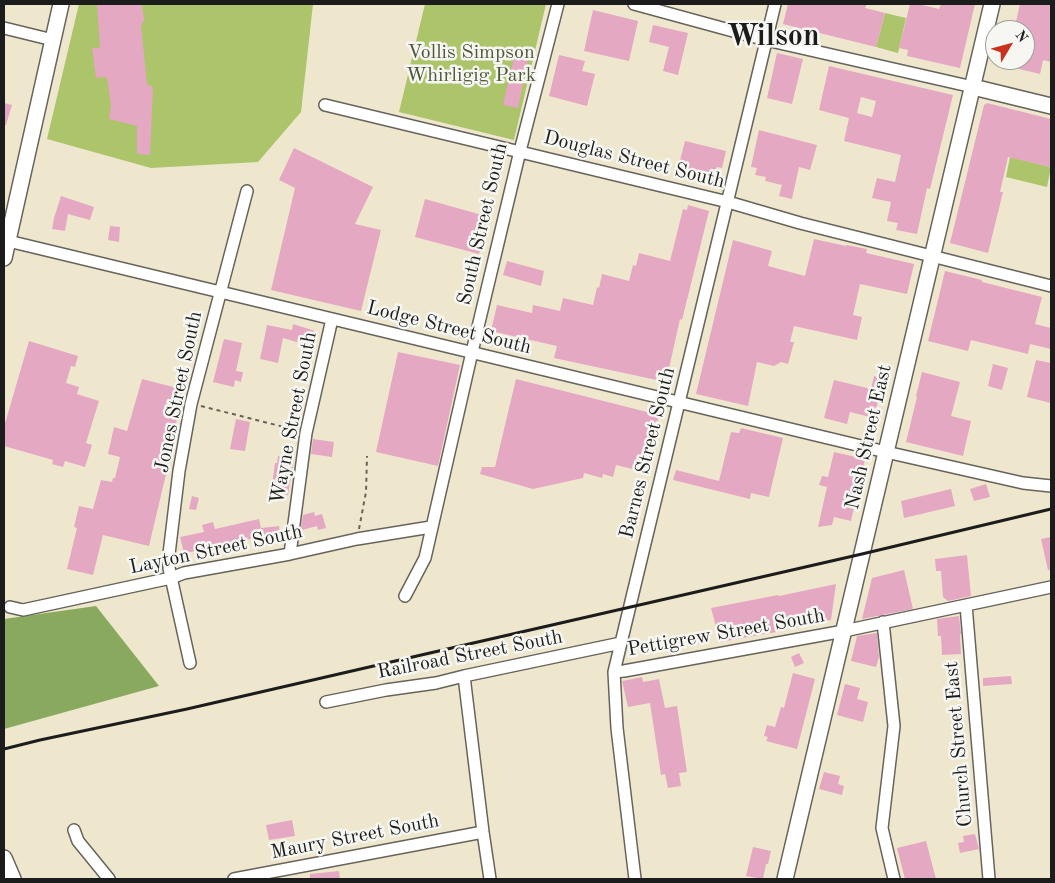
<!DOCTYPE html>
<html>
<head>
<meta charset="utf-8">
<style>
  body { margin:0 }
  #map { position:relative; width:1055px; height:883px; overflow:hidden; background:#eee7ce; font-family:"Old Standard TT",serif }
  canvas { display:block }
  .frame { position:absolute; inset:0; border:5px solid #1c1c1c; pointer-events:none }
  .north { position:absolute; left:985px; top:20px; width:50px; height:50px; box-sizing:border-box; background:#f6f6f2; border:1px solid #9f9f9c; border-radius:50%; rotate:53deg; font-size:14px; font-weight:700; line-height:20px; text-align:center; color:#1c1c1c }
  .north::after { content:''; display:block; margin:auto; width:18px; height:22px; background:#c8321e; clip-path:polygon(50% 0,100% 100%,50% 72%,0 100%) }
</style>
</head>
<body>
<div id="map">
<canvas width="1055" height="883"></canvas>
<div class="frame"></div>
<div class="north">N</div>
</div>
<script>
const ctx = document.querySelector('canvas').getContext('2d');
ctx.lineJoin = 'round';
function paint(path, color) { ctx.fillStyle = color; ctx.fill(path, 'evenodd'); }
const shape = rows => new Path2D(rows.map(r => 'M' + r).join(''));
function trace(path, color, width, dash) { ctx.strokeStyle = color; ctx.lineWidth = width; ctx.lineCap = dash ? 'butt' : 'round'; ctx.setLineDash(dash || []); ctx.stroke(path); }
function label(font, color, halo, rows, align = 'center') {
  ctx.font = font + ' "Old Standard TT",serif'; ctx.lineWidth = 5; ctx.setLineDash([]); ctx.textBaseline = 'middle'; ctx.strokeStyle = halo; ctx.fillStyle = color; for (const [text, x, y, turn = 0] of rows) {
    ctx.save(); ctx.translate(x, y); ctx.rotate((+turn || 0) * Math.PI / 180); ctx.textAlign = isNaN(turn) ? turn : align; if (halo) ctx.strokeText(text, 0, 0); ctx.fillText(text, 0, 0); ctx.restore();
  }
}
const green = shape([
  [79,4,313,4,301,112,258,162,151,168,47,139],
  [425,4,546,4,514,140,399,112],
  [885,13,906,18,898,53,876,47],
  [1010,157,1051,167,1047,187,1006,177]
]);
const forest = shape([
  [96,606,159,686,4,729,4,619]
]);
const building = shape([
  [97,4,142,4,144,21,141,25,147,84,153,87,150,155,137,154,137,126,109,119,111,106,107,77,96,78,92,48,100,48],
  [788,4,867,4,865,8,885,13,876,47,783,24],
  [910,4,918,4,939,9,941,4,975,4,960,68,907,56,908,50,899,48],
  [1020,4,1051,4,1051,62,1043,60,1040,74,994,63,995,60,1025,60,1025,30,1014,30],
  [593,10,638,21,629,61,584,51],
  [653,25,688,33,678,75,663,71,669,47,649,42],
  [777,53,803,59,792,104,767,98],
  [559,55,585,61,582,71,595,74,587,106,549,96],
  [514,57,528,59,518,108,503,105],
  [829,66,953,95,930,189,927,188,917,234,896,230,898,223,887,221,891,202,872,198,877,178,895,182,901,155,844,141,849,118,819,110],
  [861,97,876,101,872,117,857,113],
  [4,103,12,105,6,125,4,125],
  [987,103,1051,119,1051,167,1008,157,1000,192,1003,192,988,253,950,243,984,105],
  [759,130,817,145,810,170,799,167,792,199,779,196,782,185,765,181,766,177,755,175,757,168,751,167],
  [685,141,726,151,722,168,717,167,715,171,694,179,694,181,676,176],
  [294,148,373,187,355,224,381,230,361,311,271,290,295,188,279,180],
  [61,196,94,207,90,220,68,214,65,231,52,229,54,218],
  [425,199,489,217,479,254,415,237],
  [688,205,709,211,682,320,680,319,666,382,554,358,557,346,491,331,497,305,532,313,533,305,560,311,563,298,593,305,597,287,599,288,602,274,629,281,633,265,636,266,639,253,670,261,683,209,687,210],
  [110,226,120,227,119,242,108,240],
  [814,239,846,246,846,245,867,249,866,253,914,264,907,294,860,284,853,315,862,317,857,340,794,326,790,342,794,342,788,364,781,362,774,366,757,362,748,406,696,394,733,240,772,251,768,266,805,276],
  [507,261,544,271,541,286,503,275],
  [945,271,982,280,982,282,1042,297,1035,324,1051,328,1051,349,1030,344,1028,354,971,340,968,351,928,341],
  [293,324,315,331,310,346,283,338,278,363,260,359,267,325,292,330],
  [224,339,242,343,236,371,243,372,241,382,235,380,234,387,213,382],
  [29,341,78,356,75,367,71,366,66,383,79,387,77,394,99,401,86,443,92,445,85,467,65,461,63,467,52,464,53,460,4,446,4,427],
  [398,352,460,365,438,466,376,452],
  [1036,360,1051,363,1051,403,1027,397],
  [993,364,1008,368,1002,390,988,386],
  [922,372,960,382,951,416,971,421,963,456,906,442,917,397,916,396],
  [874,376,883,379,874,418,850,412,847,424,824,418,834,380,871,389],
  [142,379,185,390,171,442,172,442,166,469,167,470,149,546,103,535,93,575,67,569,77,528,74,527,79,506,93,509,101,480,112,482,113,478,115,478,120,457,108,454,114,427,127,431],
  [516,379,659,415,645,472,616,465,613,477,603,474,602,478,584,473,583,478,533,489,480,474,482,467,495,467],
  [236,419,250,422,245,451,230,449],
  [741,428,783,438,769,497,751,493,750,499,673,480,676,470,719,481,731,432,739,433],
  [313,439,334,442,332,457,311,454],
  [834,452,865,459,851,521,834,517,832,525,818,527,827,487,819,485,822,476,828,477],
  [278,456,294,459,288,495,278,493,279,487,272,485,275,463,277,463],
  [986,484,990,497,974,501,970,489],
  [951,489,955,506,904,518,901,501],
  [192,496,199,498,196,510,189,509],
  [314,512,315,516,322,514,326,528,318,530,317,526,302,530,301,527,303,515],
  [259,519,261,528,279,526,280,537,266,538,266,536,245,540,245,539,204,550,184,553,180,537,204,532,202,525,213,522,215,529],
  [1051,537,1051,570,1048,570,1041,539],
  [967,555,971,596,948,601,943,597,941,571,936,571,935,559],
  [904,570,913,609,862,619,872,578],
  [836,584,831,620,782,629,782,631,720,642,711,608,778,595,779,596],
  [959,616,961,634,960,634,961,654,942,655,941,636,938,636,937,619],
  [877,633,879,657,876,667,851,661,857,636],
  [799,653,804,663,795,667,791,657],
  [793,673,815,679,797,749,766,741,768,737,764,736,767,725,775,727,781,707,784,708],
  [1011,676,1012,684,983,686,983,678],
  [642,677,643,682,659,679,665,708,677,706,687,772,679,773,681,786,668,788,665,774,661,775,650,703,628,707,622,681],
  [845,684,860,688,857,699,868,702,863,722,837,715],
  [824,772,840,776,838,784,844,786,842,795,819,789],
  [292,820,295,836,269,840,266,825],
  [975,834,979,849,960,853,958,843,964,842,963,836],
  [926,841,936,879,905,879,897,848],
  [753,847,771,851,768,864,766,864,763,879,746,876],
  [339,871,340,879,310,879,310,874]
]);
const path = shape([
  [201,406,296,430],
  [359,529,366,492,367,456]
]);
const minor = shape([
  [634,4,766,40,973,87],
  [4,28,53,40],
  [325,105,728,202,800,223,1051,286],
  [4,240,886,452,1023,483,1051,486],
  [290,554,306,433,332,319],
  [405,596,425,558,472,352,520,151,558,4],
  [966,605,989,879],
  [10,607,23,610,171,578,184,573,290,554,357,539,431,527],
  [883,622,894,726,882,828,894,879],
  [190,663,169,568,169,554,179,471,191,404,247,191],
  [614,672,624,671,844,631,1051,587],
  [464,676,483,832,490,879],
  [326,702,386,690,436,683,464,676,621,643],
  [74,830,78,841,109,879],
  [234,879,483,832],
  [635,879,617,728,614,672,775,4]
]);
const major = shape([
  [973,87,1051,106],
  [4,258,61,4],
  [4,858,13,879],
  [785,879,992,4]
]);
const rail = shape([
  [4,749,40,740,187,709,469,644,862,554,1051,509]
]);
const parkNames = [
  ["Vollis Simpson",471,53],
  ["Whirligig Park",471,76]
];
const streetNames = [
  ["Douglas Street South",634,160,14],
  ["South Street South",483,224,-77],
  ["Lodge Street South",449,328,14],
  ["Jones Street South",179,392,-78],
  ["Wayne Street South",294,418,-79],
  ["Nash Street East",869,437,-77],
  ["Barnes Street South",648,453,-76],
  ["Layton Street South",216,550,-12],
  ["Pettigrew Street South",726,633,-10],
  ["Railroad Street South",470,655,-11],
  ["Church Street East",959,744,-95],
  ["Maury Street South",355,837,-11]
];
const townNames = [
  ["Wilson",773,37]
];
paint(green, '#acc46a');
paint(forest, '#89aa5e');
paint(building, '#e5a8c2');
trace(minor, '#66635a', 14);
trace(major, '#66635a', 18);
trace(path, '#66635a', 2, [4, 4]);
trace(minor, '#fff', 11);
trace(major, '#fff', 15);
trace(rail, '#1c1c1c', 3);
label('20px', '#4e5737', '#f6f6f2', parkNames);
label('20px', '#1c1c1c', '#f6f6f2', streetNames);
label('bold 30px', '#1c1c1c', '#f6f6f2', townNames);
</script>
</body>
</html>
